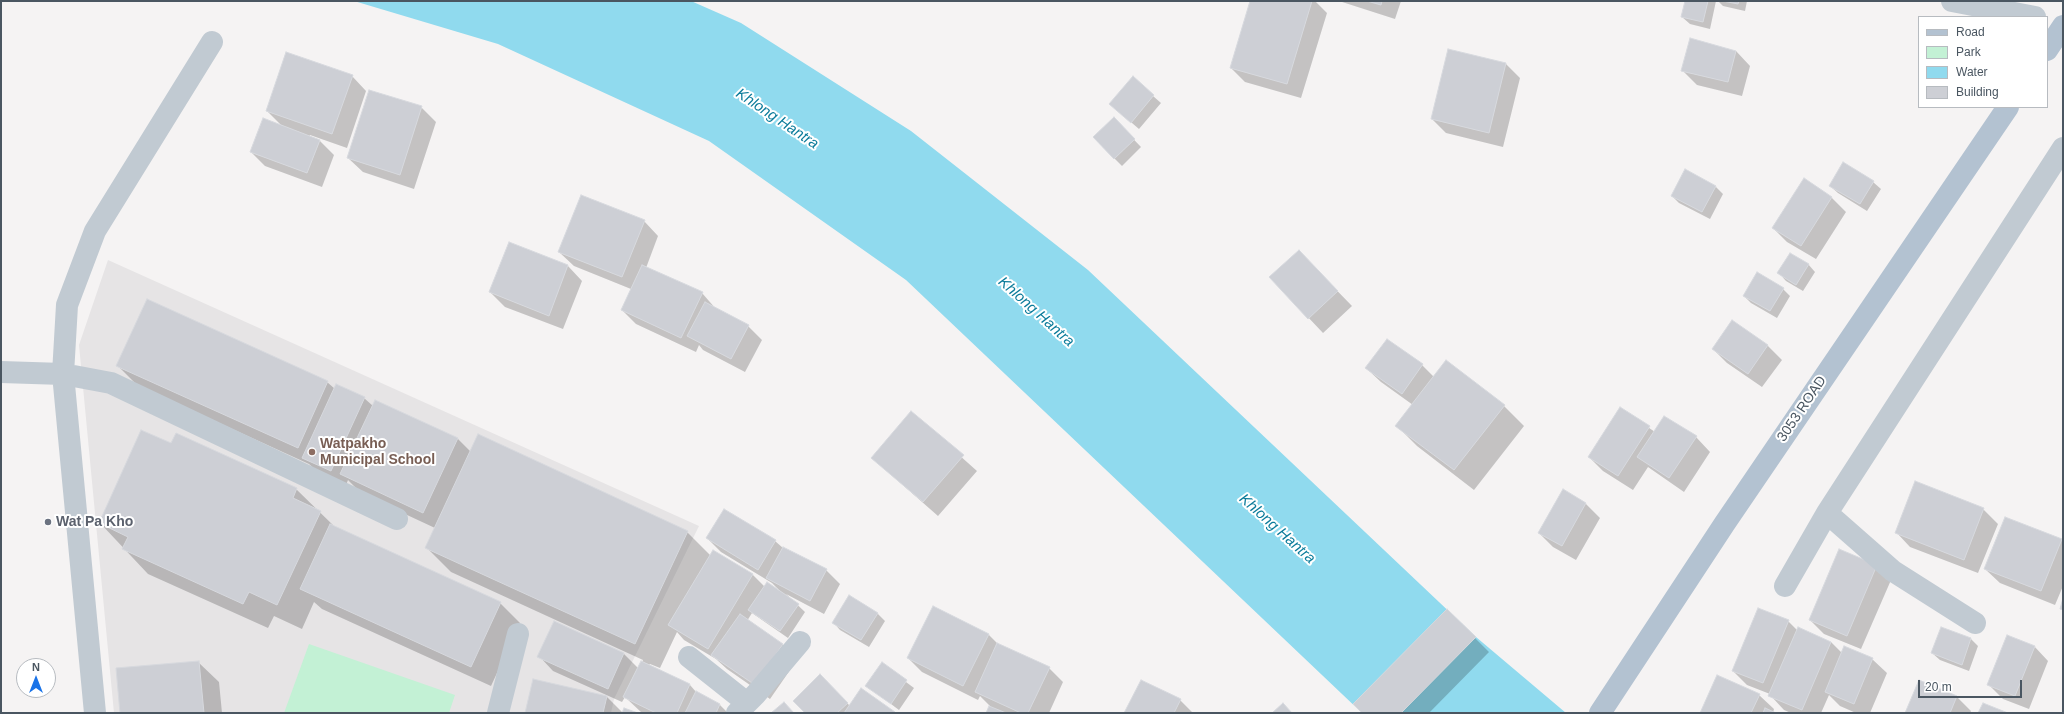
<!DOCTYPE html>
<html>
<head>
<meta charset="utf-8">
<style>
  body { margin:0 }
  #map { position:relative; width:2064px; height:714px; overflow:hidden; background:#f5f3f3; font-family:Helvetica,sans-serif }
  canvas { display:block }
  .frame { position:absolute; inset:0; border:2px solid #4a5661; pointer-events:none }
  .legend { position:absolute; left:1918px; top:16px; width:130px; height:92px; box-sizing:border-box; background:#fff; border:1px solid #b7bbc0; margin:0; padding:5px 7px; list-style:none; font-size:12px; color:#4a5661 }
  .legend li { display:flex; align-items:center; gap:8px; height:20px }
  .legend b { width:20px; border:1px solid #b7bbc0 }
  .north { position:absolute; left:16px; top:658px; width:40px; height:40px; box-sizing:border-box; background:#fff; border:1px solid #b7bbc0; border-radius:50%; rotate:0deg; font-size:11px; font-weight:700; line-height:16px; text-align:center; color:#4a5661 }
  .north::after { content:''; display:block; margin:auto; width:14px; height:18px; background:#1a73e8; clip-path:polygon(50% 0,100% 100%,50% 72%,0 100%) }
  .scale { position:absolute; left:1918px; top:680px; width:104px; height:18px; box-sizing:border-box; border:2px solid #4a5661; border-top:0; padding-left:5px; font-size:12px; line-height:14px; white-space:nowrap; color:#4a5661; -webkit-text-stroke:3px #fff; paint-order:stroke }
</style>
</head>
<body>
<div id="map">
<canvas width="2064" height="714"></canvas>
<div class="frame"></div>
<ul class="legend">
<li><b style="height:5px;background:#b3c2d1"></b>Road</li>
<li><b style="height:11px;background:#c3f1d5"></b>Park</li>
<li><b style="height:11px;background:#90daee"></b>Water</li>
<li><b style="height:11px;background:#cdcfd5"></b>Building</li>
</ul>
<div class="north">N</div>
<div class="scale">20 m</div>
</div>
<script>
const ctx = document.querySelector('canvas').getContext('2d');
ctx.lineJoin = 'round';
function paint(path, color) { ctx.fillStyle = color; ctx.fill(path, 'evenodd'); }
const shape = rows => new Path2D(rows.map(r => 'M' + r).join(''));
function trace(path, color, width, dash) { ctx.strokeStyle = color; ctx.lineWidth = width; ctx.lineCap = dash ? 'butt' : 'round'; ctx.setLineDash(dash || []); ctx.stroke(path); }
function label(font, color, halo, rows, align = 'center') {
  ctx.font = font + ' Helvetica,sans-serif'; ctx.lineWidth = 4; ctx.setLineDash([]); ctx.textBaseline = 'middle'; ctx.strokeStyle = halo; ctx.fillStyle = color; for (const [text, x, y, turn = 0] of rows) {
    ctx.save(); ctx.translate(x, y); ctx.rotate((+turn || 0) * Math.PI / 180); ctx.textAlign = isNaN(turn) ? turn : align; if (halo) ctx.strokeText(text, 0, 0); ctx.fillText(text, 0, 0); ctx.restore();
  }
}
const education = shape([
  [108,260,699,526,614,699,611,713,114,713,79,345]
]);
const green = shape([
  [309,644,455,695,449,713,284,713]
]);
const water = shape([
  [354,1,691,1,741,23,911,131,1088,270,1476,637,1566,713,1362,713,906,280,709,141,498,44]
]);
const shadow = shape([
  [1251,1,1315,1,1327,13,1301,98,1245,82,1231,68],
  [1339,1,1401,1,1395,19],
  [1686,1,1716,1,1710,29,1690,24,1682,17],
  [1718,1,1747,1,1745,11,1723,6],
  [1736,51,1750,66,1742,96,1697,85,1682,70],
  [1506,64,1520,78,1503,147,1446,133,1432,119],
  [352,76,366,91,347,148,310,135,309,137,320,141,334,155,322,187,265,166,251,152,283,127,267,111],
  [1153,96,1161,103,1139,129,1118,111],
  [421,107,436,122,414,189,363,172,348,158],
  [1114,119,1141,147,1122,166,1094,138],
  [1804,180,1832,198,1846,212,1816,259,1787,242,1773,228],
  [1873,182,1881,189,1867,211,1838,193,1830,186],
  [1716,187,1723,194,1710,219,1679,203,1672,196],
  [644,221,658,236,646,268,702,293,716,309,748,326,762,340,745,372,703,350,699,345,696,352,636,324,622,310,631,289,574,266,559,252],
  [509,244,568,266,582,281,563,329,505,307,490,292],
  [1808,264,1815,272,1803,291,1786,281,1779,273],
  [1313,266,1352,306,1323,333,1271,278],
  [1783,289,1790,296,1777,318,1751,303,1744,296],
  [1732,321,1768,346,1782,360,1762,387,1727,363,1713,349],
  [1387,340,1422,365,1434,377,1504,406,1524,426,1474,490,1417,446,1397,426,1413,405,1381,382,1366,368],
  [117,365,327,382,335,389,364,398,373,406,375,401,458,439,471,452,687,532,711,556,752,574,765,587,781,592,772,583,721,552,707,538,724,510,775,541,783,548,826,570,840,584,824,614,786,594,805,612,788,638,752,613,747,621,783,645,797,660,770,699,727,669,716,659,684,640,677,632,660,668,650,664,649,665,690,685,697,693,720,705,727,712,642,713,625,697,622,702,553,671,539,656,622,652,639,669,643,660,451,572,426,547,435,528,362,494,348,480,346,485,318,472,309,464,138,386],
  [1620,408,1655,432,1696,437,1710,452,1684,492,1648,467,1633,490,1603,471,1589,457],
  [912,413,977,471,938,516,872,458],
  [172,444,296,489,336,528,500,603,520,623,491,686,322,609,314,602,302,629,274,616,268,628,148,574,100,523],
  [1563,490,1586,504,1600,518,1576,560,1553,547,1539,533],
  [1983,509,1998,524,1978,573,1910,547,1896,532],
  [2062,540,2063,586,2055,605,2000,583,1985,569],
  [1877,566,1891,580,1861,649,1824,634,1810,620],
  [849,596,878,614,885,621,869,647,840,630,833,622],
  [934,607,989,635,999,645,1049,668,1063,682,1049,713,987,713,990,706,980,696,978,700,922,672,908,658],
  [1788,621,1797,630,1831,642,1842,653,1872,659,1887,673,1870,713,1856,713,1840,706,1829,695,1821,713,1791,713,1784,710,1770,695,1770,694,1747,685,1733,671],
  [1475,638,1489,652,1429,713,1363,713],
  [1971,639,1978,646,1969,671,1940,660,1932,653],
  [2034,646,2048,661,2029,709,2003,699,1989,685],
  [198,662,219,682,222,713,121,713],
  [882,664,914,688,899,710,867,686],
  [820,676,850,706,862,690,895,713,807,713],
  [1759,695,1774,709,1773,713,1701,713],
  [607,697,623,713,526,713],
  [1957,697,1971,711,1970,713,1906,713],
  [1180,700,1193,713,1125,713]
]);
const building = shape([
  [1250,1,1312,1,1287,84,1230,68,1250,1],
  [1367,1,1382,1,1381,5,1367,1],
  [1685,1,1708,1,1703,22,1681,17,1685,1],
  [1723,1,1739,1,1738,4,1723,1],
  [1690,38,1736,51,1728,82,1681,71,1690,38],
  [1448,49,1506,63,1489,133,1431,119,1448,49],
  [286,52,353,75,332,134,266,111,286,52],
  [1133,76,1154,95,1131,123,1109,104,1133,76],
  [369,90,422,106,400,175,347,158,369,90],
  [1114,117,1135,139,1114,159,1093,137,1114,117],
  [263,118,320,140,307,173,250,152,263,118],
  [1843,162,1874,181,1860,204,1829,186,1843,162],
  [1685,169,1716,186,1702,212,1671,196,1685,169],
  [1804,178,1832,197,1801,246,1772,228,1804,178],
  [581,195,645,220,622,277,558,252,581,195],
  [509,242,568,265,549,316,489,292,509,242],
  [1299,250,1338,291,1308,319,1269,277,1299,250],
  [1790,253,1809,264,1796,285,1777,273,1790,253],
  [642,265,703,292,681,338,621,310,642,265],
  [1757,272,1784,288,1770,311,1743,296,1757,272],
  [147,299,328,381,298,448,116,366,147,299],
  [705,302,749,325,731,359,687,336,705,302],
  [1732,320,1768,345,1748,374,1712,349,1732,320],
  [1387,339,1423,364,1402,394,1365,368,1387,339],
  [1446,360,1505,405,1454,470,1395,426,1446,360],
  [336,384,365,397,331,471,302,458,336,384],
  [375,400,458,438,423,513,340,474,375,400],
  [1620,407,1650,426,1618,476,1588,457,1620,407],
  [911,411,964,455,923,502,871,458,911,411],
  [1664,416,1697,436,1669,478,1637,457,1664,416],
  [141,430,171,443,176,433,297,488,293,498,321,511,277,605,249,592,243,604,122,549,128,537,99,523,141,430],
  [478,434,688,531,635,644,425,548,478,434],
  [1915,481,1984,508,1964,560,1895,533,1915,481],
  [1563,489,1586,503,1562,546,1538,533,1563,489],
  [724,509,776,540,758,570,706,538,724,509],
  [2005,517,2062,539,2041,591,1984,569,2005,517],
  [330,524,501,602,471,667,300,589,330,524],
  [783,547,827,569,810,601,766,578,783,547],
  [1839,549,1877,565,1847,636,1809,620,1839,549],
  [713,550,753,574,708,649,668,625,713,550],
  [767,582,799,604,780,631,748,610,767,582],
  [849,595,878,613,861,640,832,623,849,595],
  [2063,598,2063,610,2060,609,2063,598],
  [933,606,989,634,963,686,907,658,933,606],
  [1758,608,1789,620,1763,683,1732,671,1758,608],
  [1447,609,1476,637,1401,713,1362,713,1353,704,1447,609],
  [740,614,783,644,755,685,711,655,740,614],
  [554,621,624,653,608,689,537,657,554,621],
  [1798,627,1831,642,1802,710,1768,696,1798,627],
  [1941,627,1971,638,1962,665,1931,653,1941,627],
  [2007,635,2035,646,2015,696,1987,685,2007,635],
  [997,643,1050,667,1028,713,1021,713,975,692,997,643],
  [1844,646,1873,658,1854,704,1825,692,1844,646],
  [199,661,204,713,120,713,116,668,199,661],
  [641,661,690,684,677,713,656,713,623,697,641,661],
  [882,662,907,680,891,704,865,686,882,662],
  [820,674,848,703,837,713,805,713,793,701,820,674],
  [1717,675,1760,694,1751,713,1700,713,1717,675],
  [533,679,607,696,603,713,525,713,533,679],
  [1141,680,1181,699,1174,713,1124,713,1141,680],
  [1919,680,1957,696,1950,713,1905,713,1919,680],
  [861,688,895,712,894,713,844,713,861,688],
  [696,691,720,704,716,713,685,713,696,691],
  [784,702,794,713,771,713,784,702],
  [1283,703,1292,713,1272,713,1283,703],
  [1983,703,2008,713,1978,713,1983,703],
  [989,706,1006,713,986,713,989,706],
  [624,708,638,713,622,713,624,708],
  [1765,708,1776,713,1763,713,1765,708]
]);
const minor = shape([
  [1952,1,2035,17],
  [1,372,63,374,111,383,397,519],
  [1827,513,1893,571,1975,623],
  [1785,586,1827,513,2063,148],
  [689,657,747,703],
  [95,713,63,374,67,305,95,231,212,42],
  [498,713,518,634],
  [737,713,756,694,800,642]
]);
const major = shape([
  [2047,50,2063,26],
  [1600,713,1725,523,2008,107]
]);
const markers = [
  [312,452,4,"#8d6e63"],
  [48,522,4,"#6b7280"]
];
const streetNames = [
  ["3053 ROAD",1802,409,-56]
];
const educationNames = [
  ["Watpakho",320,444],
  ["Municipal School",320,460]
];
const worshipNames = [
  ["Wat Pa Kho",56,522]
];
const waterNames = [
  ["Khlong Hantra",777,119,34],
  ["Khlong Hantra",1036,312,42],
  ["Khlong Hantra",1277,529,42]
];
paint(education, '#e6e4e5');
paint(green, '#c3f1d5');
paint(water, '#90daee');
paint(shadow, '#0003');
paint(building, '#cdcfd5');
trace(building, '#d7d9de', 1);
trace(minor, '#c1cad2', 22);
trace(major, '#b3c2d1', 22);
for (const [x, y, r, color] of markers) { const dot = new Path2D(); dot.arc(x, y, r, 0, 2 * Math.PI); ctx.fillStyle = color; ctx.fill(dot); trace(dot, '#fff', 1.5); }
label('14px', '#4a5661', '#fff', streetNames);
label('bold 14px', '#785e54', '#fff', educationNames, 'left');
label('bold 14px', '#5b616d', '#fff', worshipNames, 'left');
label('italic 15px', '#0c7c9b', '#fff', waterNames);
</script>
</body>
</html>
